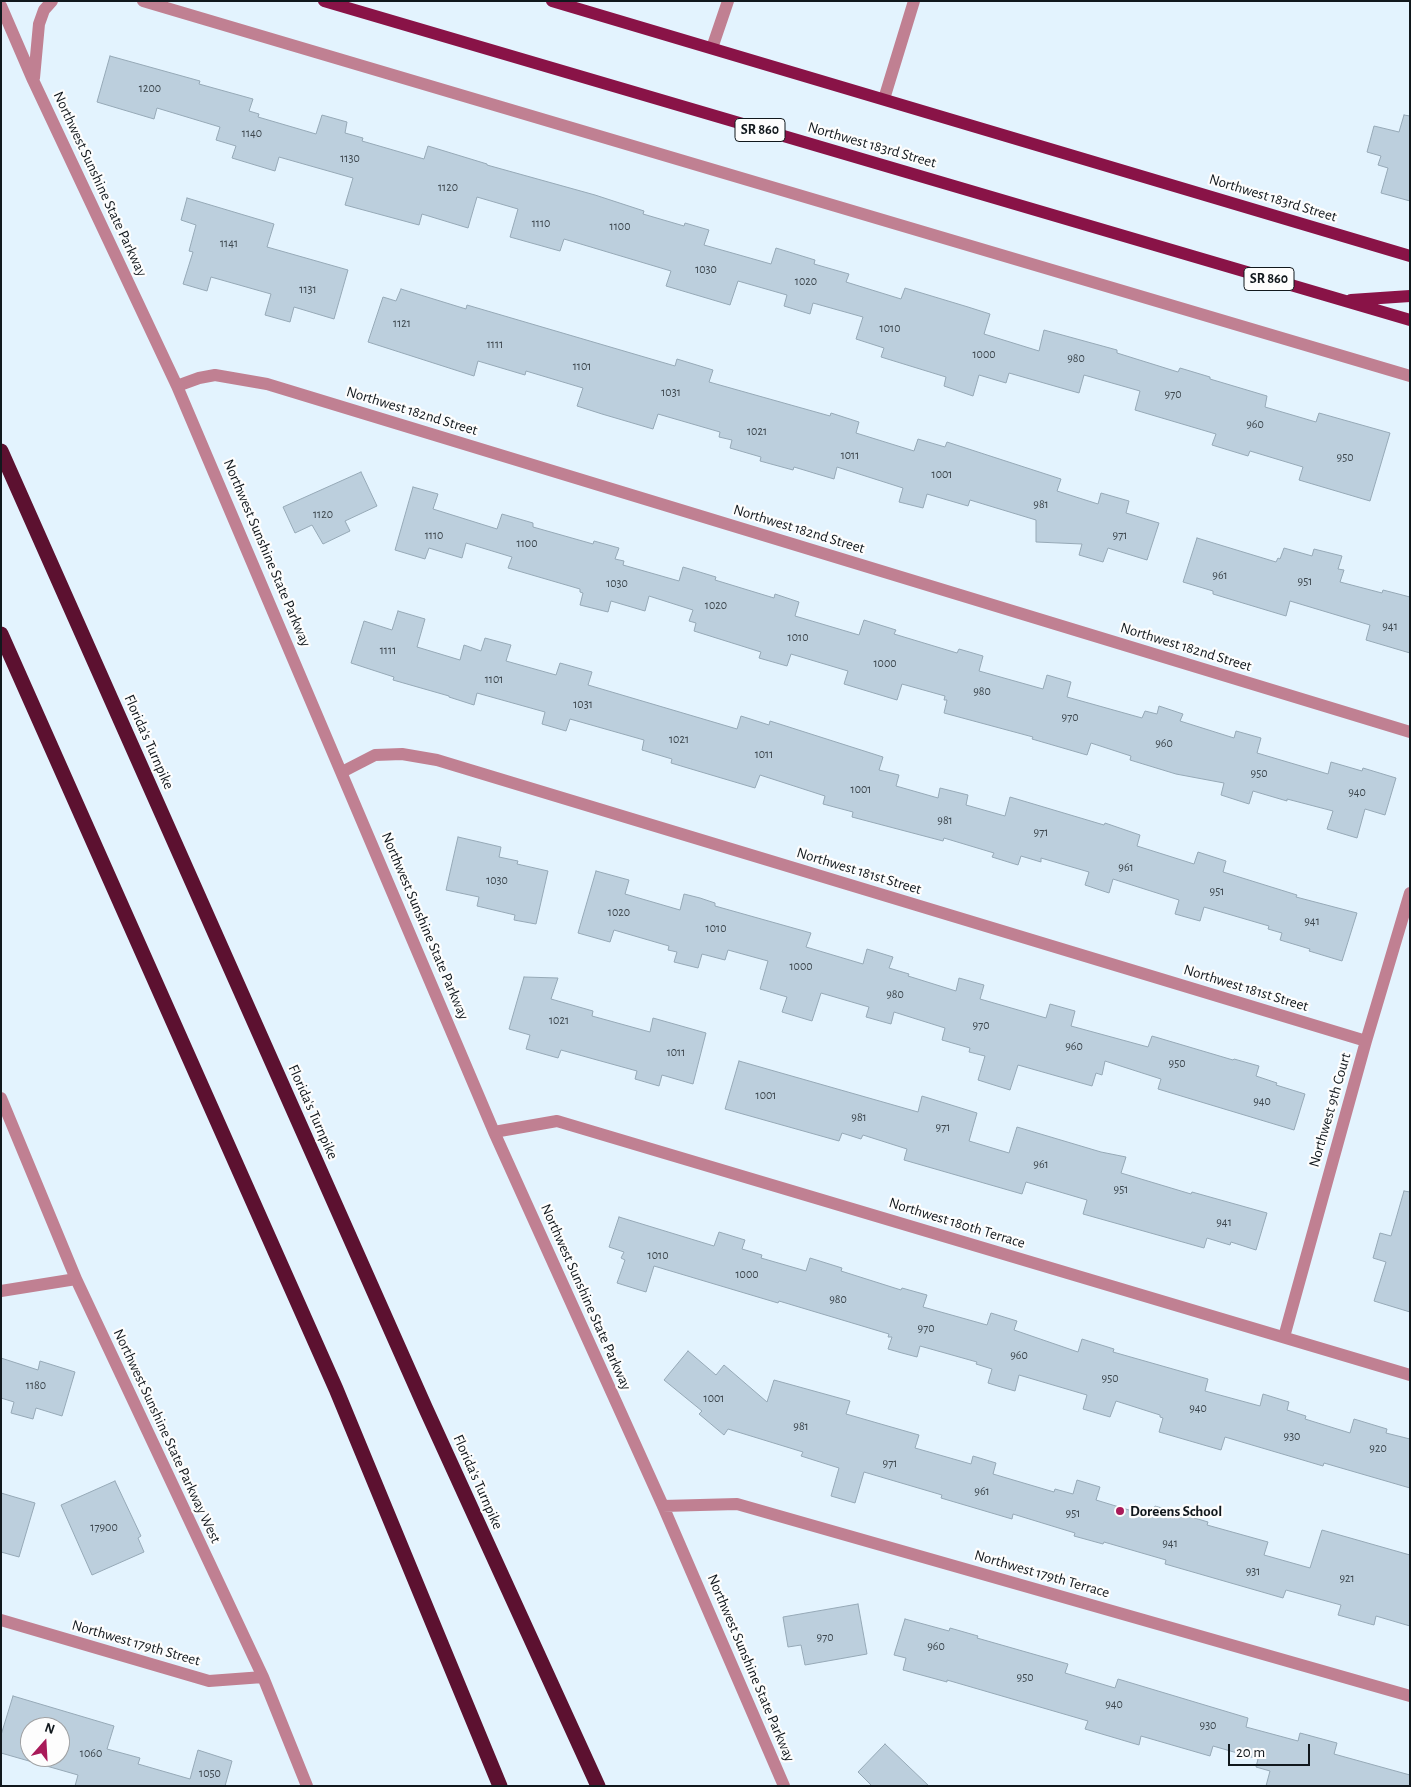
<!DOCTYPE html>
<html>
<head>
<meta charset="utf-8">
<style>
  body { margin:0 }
  #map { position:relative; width:1411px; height:1787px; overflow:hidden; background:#e3f3fe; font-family:"Alegreya Sans",sans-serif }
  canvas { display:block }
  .frame { position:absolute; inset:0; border:2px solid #11181d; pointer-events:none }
  .north { position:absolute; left:20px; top:1717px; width:50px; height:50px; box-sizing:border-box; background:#fdfdfd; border:1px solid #9fa1a3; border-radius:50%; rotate:19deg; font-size:14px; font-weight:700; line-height:20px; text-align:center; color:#11181d }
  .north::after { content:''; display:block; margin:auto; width:18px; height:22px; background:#a91a59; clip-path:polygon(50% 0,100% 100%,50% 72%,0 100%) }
  .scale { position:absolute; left:1228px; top:1744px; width:82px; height:22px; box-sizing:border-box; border:2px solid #11181d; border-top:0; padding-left:6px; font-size:15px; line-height:18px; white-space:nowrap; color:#11181d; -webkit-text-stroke:4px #fdfdfd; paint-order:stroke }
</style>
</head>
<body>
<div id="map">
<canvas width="1411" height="1787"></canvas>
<div class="frame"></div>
<div class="north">N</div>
<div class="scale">20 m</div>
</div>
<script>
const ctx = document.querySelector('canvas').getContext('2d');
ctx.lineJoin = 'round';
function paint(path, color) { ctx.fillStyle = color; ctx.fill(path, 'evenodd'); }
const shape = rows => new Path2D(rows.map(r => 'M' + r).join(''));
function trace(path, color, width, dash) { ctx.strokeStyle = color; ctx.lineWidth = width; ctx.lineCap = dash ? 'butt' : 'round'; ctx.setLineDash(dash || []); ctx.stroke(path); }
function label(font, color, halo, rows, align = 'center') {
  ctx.font = font + ' "Alegreya Sans",sans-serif'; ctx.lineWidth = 4.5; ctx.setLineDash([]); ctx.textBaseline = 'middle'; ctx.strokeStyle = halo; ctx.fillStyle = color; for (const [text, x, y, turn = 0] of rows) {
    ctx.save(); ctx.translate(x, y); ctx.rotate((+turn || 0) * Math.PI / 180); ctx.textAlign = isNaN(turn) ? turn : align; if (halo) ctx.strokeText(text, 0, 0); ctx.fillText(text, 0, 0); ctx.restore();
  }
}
const building = shape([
  [110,56,200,81,199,84,253,99,249,111,259,114,258,117,316,134,322,115,347,122,345,133,363,138,362,141,424,159,428,146,487,164,487,165,595,195,644,211,643,214,684,226,685,223,709,230,704,245,771,264,776,248,815,260,814,264,849,274,846,282,901,299,905,288,968,307,990,314,984,334,1039,351,1044,330,1117,350,1117,353,1178,372,1180,368,1210,377,1210,379,1267,396,1265,407,1316,422,1319,413,1390,433,1370,501,1299,480,1303,467,1250,451,1248,456,1212,445,1216,434,1135,410,1140,391,1084,375,1079,393,1009,373,1006,383,979,375,973,396,944,386,946,377,881,357,884,348,856,339,863,317,813,303,810,314,784,306,787,295,738,281,730,305,666,286,671,271,564,239,560,251,510,237,518,209,477,197,468,228,422,214,419,225,345,205,353,178,279,157,275,171,232,158,236,146,216,140,220,127,157,108,154,119,97,102,110,56],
  [1404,115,1410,116,1410,201,1381,193,1388,168,1378,165,1381,156,1367,152,1374,126,1399,132,1404,115],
  [187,198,274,224,267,247,348,270,334,319,294,307,290,322,265,315,271,294,211,277,207,291,183,284,193,252,189,251,196,225,181,220,187,198],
  [401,289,466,309,467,305,675,366,677,359,713,370,709,382,830,416,831,413,859,422,856,433,914,451,918,439,945,447,947,442,1061,479,1057,491,1098,504,1101,493,1129,501,1126,513,1159,523,1147,560,1108,548,1103,562,1079,555,1082,544,1036,542,1036,520,970,500,968,506,927,494,923,508,899,502,903,488,837,467,834,479,794,467,793,470,760,461,761,457,730,448,732,440,719,437,720,432,658,414,653,429,602,414,577,406,583,388,526,371,525,375,478,361,474,376,368,342,383,297,396,301,401,289],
  [361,472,377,506,345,521,350,531,323,544,312,525,295,533,283,507,361,472],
  [413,487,438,494,433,509,497,529,502,514,533,523,533,527,593,544,594,541,619,548,615,559,624,561,623,565,679,581,683,567,716,577,715,580,774,598,775,594,799,602,795,616,859,635,864,620,896,630,894,634,957,653,959,649,983,656,979,671,1043,689,1047,675,1071,682,1067,697,1142,718,1145,711,1157,714,1159,706,1183,714,1180,721,1234,738,1236,731,1261,738,1257,753,1328,774,1331,762,1362,771,1363,768,1396,778,1385,815,1365,809,1357,838,1327,829,1333,811,1287,799,1287,801,1253,791,1249,804,1221,795,1224,783,1176,774,1130,760,1131,756,1091,743,1087,755,1032,739,1033,737,944,713,947,700,944,700,945,696,902,684,897,700,844,684,848,671,791,654,787,666,759,658,761,652,694,631,696,623,689,621,693,610,649,596,645,611,611,601,608,612,580,605,583,593,580,592,580,589,508,568,512,557,466,543,462,558,429,548,425,559,395,550,413,487],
  [1197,538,1276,562,1278,558,1280,559,1284,548,1312,556,1314,549,1342,556,1338,569,1344,570,1340,582,1382,593,1383,590,1410,597,1410,653,1366,640,1370,625,1290,601,1286,616,1213,594,1213,591,1183,582,1197,538],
  [398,611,425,619,417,647,460,660,464,645,481,651,485,638,511,645,506,661,556,675,560,663,592,672,588,685,737,729,741,716,769,725,770,721,883,757,879,770,899,775,896,786,938,798,940,788,968,795,966,805,1005,816,1010,797,1104,825,1105,823,1140,835,1137,846,1194,864,1198,852,1226,861,1223,872,1297,895,1296,897,1357,913,1342,961,1309,951,1310,949,1280,940,1282,933,1268,929,1269,926,1204,907,1200,921,1175,914,1179,900,1113,879,1109,893,1085,885,1089,872,1041,858,1041,862,1021,856,1018,865,992,857,994,853,944,838,943,841,852,817,853,812,823,804,825,796,760,775,755,788,671,763,672,759,642,750,644,740,570,719,566,731,542,724,545,712,477,693,474,705,449,697,449,696,393,680,394,677,351,663,364,621,392,630,398,611],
  [458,837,501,847,499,857,518,861,517,864,548,871,536,924,514,920,515,915,477,906,479,897,446,890,458,837],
  [596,871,629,880,625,894,680,910,684,894,700,898,715,903,715,906,811,933,806,947,863,964,867,949,893,957,889,968,909,974,908,976,956,991,959,978,984,985,980,999,1046,1018,1050,1004,1075,1011,1071,1026,1148,1047,1152,1036,1233,1060,1234,1059,1259,1066,1256,1076,1277,1083,1276,1085,1305,1094,1294,1130,1158,1089,1161,1079,1105,1061,1102,1075,1096,1073,1092,1086,1018,1065,1010,1090,978,1080,985,1056,969,1052,970,1048,942,1040,945,1028,894,1012,891,1024,866,1017,869,1007,821,993,812,1021,782,1012,787,997,760,989,768,961,728,950,725,960,702,954,698,968,674,962,677,952,668,950,669,946,614,930,610,942,578,933,596,871],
  [524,977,558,978,551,999,593,1011,592,1016,650,1032,653,1018,706,1033,693,1084,662,1075,659,1086,635,1079,637,1071,561,1050,558,1058,526,1049,530,1035,509,1029,524,977],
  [739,1061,918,1112,922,1096,977,1113,969,1141,1009,1153,1017,1127,1101,1152,1126,1157,1121,1173,1191,1194,1192,1192,1267,1213,1256,1250,1231,1242,1230,1245,1207,1238,1204,1248,1083,1214,1087,1200,1026,1182,1022,1194,904,1160,907,1149,863,1135,861,1139,842,1133,839,1141,725,1109,739,1061],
  [1404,1191,1410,1192,1410,1312,1374,1301,1386,1262,1373,1258,1380,1233,1391,1236,1404,1191],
  [619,1217,714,1246,719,1232,745,1240,742,1249,762,1255,761,1258,806,1271,810,1258,842,1268,841,1271,901,1290,902,1288,927,1295,923,1307,987,1325,991,1313,1017,1321,1014,1330,1078,1352,1082,1339,1114,1349,1113,1352,1208,1379,1205,1391,1260,1406,1263,1394,1289,1402,1287,1410,1306,1416,1305,1419,1350,1433,1354,1419,1387,1429,1386,1433,1410,1439,1410,1488,1324,1463,1323,1466,1225,1437,1221,1450,1159,1432,1163,1418,1160,1417,1160,1415,1116,1401,1110,1417,1083,1409,1087,1395,1019,1375,1015,1391,1001,1387,988,1383,992,1369,976,1364,977,1362,920,1346,917,1357,902,1353,888,1349,892,1337,888,1337,889,1334,779,1301,778,1303,654,1266,646,1292,617,1283,625,1260,621,1258,624,1252,609,1247,619,1217],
  [688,1351,716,1375,724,1365,767,1402,774,1380,850,1401,846,1414,919,1435,915,1448,971,1464,973,1456,996,1463,993,1474,1054,1492,1055,1489,1073,1494,1077,1480,1100,1487,1096,1500,1152,1517,1155,1506,1208,1522,1207,1525,1268,1542,1264,1555,1310,1568,1322,1530,1410,1555,1410,1626,1376,1616,1374,1625,1338,1615,1341,1605,1286,1590,1283,1598,1165,1564,1166,1560,1104,1542,1103,1544,1074,1536,1075,1533,1013,1514,1012,1519,941,1498,942,1495,864,1472,855,1503,831,1496,839,1468,801,1456,803,1452,728,1429,724,1435,699,1414,702,1411,664,1380,688,1351],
  [1,1358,38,1370,40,1361,75,1372,62,1416,36,1408,33,1419,11,1413,14,1402,1,1398,1,1358],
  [115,1481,141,1536,138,1538,144,1552,92,1575,61,1505,115,1481],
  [1,1493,35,1503,19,1557,1,1552,1,1493],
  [858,1604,867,1654,805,1665,801,1645,788,1647,783,1617,858,1604],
  [905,1619,949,1631,950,1628,978,1636,977,1638,1068,1664,1065,1673,1115,1688,1118,1679,1248,1718,1246,1727,1298,1741,1300,1733,1337,1743,1334,1754,1410,1775,1410,1786,1266,1786,1270,1771,1256,1767,1258,1759,1213,1746,1210,1756,1141,1736,1139,1745,1085,1729,1088,1721,947,1680,947,1682,903,1670,906,1658,894,1655,905,1619],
  [13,1696,114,1726,107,1749,140,1758,138,1764,190,1779,198,1750,232,1761,225,1786,75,1786,78,1775,1,1753,1,1735,13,1696],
  [30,1727,60,1727,60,1757,30,1757,30,1727],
  [885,1744,929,1786,872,1786,858,1772,885,1744]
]);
const minor = shape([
  [143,1,1410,376],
  [1,6,33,80,177,386,494,1132,663,1506,784,1786],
  [712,48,728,1],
  [34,78,39,24,44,10,52,1],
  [884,99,914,1],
  [177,386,199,378,215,375,267,384,1410,732],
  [342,772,375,755,402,754,437,760,1366,1041],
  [1,1098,76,1279,263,1677,307,1786],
  [494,1132,557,1121,1410,1375],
  [1,1291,76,1279],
  [1284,1337,1366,1041,1410,893],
  [663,1506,737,1504,1410,1696],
  [1,1620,209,1681,263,1677]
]);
const major = shape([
  [324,1,1410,320],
  [552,1,1410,256],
  [1351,300,1410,296]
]);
const highway = shape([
  [1,451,425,1407,598,1786],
  [1,634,336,1389,500,1786]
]);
const markers = [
  [1120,1511,5,"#a91a59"]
];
const numberNames = [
  ["1200",150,88],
  ["1140",252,133],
  ["1130",350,158],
  ["1120",448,187],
  ["1110",541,223],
  ["1100",620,226],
  ["1141",229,243],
  ["1030",706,269],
  ["1020",806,281],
  ["1131",308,289],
  ["1121",402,323],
  ["1010",890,328],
  ["1111",495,344],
  ["1000",984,354],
  ["980",1076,358],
  ["1101",582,366],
  ["1031",671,392],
  ["970",1173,394],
  ["960",1255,424],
  ["1021",757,431],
  ["1011",850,455],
  ["950",1345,457],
  ["1001",942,474],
  ["981",1041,504],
  ["1120",323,514],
  ["1110",434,535],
  ["971",1120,535],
  ["1100",527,543],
  ["961",1220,575],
  ["951",1305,581],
  ["1030",617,583],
  ["1020",716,605],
  ["941",1390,626],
  ["1010",798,637],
  ["1111",388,650],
  ["1000",885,663],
  ["1101",494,679],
  ["980",982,691],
  ["1031",583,704],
  ["970",1070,717],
  ["1021",679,739],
  ["960",1164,743],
  ["1011",764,754],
  ["950",1259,773],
  ["1001",861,789],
  ["940",1357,792],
  ["981",945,820],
  ["971",1041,832],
  ["961",1126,867],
  ["1030",497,880],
  ["951",1217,891],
  ["1020",619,912],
  ["941",1312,921],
  ["1010",716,928],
  ["1000",801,966],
  ["980",895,994],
  ["1021",559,1020],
  ["970",981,1025],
  ["960",1074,1046],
  ["1011",676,1052],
  ["950",1177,1063],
  ["1001",766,1095],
  ["940",1262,1101],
  ["981",859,1117],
  ["971",943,1127],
  ["961",1041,1164],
  ["951",1121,1189],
  ["941",1224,1222],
  ["1010",658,1255],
  ["1000",747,1274],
  ["980",838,1299],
  ["970",926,1328],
  ["960",1019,1355],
  ["950",1110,1378],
  ["1180",36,1385],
  ["1001",714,1398],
  ["940",1198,1408],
  ["981",801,1426],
  ["930",1292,1436],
  ["920",1378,1448],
  ["971",890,1463],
  ["961",982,1491],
  ["951",1073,1513],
  ["17900",104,1527],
  ["941",1170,1543],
  ["931",1253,1571],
  ["921",1347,1578],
  ["970",825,1637],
  ["960",936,1646],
  ["950",1025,1677],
  ["940",1114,1704],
  ["930",1208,1725],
  ["1060",91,1753],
  ["1050",210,1773]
];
const shields = [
  [760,130,50],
  [1269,279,50]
];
const shieldNames = [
  ["SR 860",760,130],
  ["SR 860",1269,279]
];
const streetNames = [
  ["Northwest 183rd Street",872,145,16],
  ["Northwest Sunshine State Parkway",100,184,65],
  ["Northwest 183rd Street",1273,198,17],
  ["Northwest 182nd Street",412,411,17],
  ["Northwest 182nd Street",799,529,17],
  ["Northwest Sunshine State Parkway",267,553,67],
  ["Northwest 182nd Street",1186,647,17],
  ["Florida's Turnpike",149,742,66],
  ["Northwest 181st Street",859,871,17],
  ["Northwest Sunshine State Parkway",425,926,67],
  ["Northwest 181st Street",1246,988,17],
  ["Northwest 9th Court",1330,1110,-74],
  ["Florida's Turnpike",313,1112,66],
  ["Northwest 180th Terrace",957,1223,17],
  ["Northwest Sunshine State Parkway",586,1297,66],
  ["Northwest Sunshine State Parkway West",167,1436,65],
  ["Florida's Turnpike",478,1482,66],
  ["Northwest 179th Terrace",1042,1574,16],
  ["Northwest 179th Street",136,1643,16],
  ["Northwest Sunshine State Parkway",751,1668,67]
];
const poiNames = [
  ["Doreens School",1130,1511]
];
paint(building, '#bccfdd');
trace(building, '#96a9b7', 1);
trace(minor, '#c08092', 12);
trace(major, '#891347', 12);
trace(highway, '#5c1130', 15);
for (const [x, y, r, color] of markers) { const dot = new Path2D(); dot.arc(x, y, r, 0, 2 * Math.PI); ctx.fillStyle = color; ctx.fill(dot); trace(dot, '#fdfdfd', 2); }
label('12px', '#3c464d', null, numberNames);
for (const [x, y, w] of shields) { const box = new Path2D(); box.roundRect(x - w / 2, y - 11.5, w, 23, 4); ctx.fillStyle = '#fdfdfd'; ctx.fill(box); trace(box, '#11181d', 1); }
label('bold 14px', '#11181d', null, shieldNames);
label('15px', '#11181d', '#fdfdfd', streetNames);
label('bold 15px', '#11181d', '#fdfdfd', poiNames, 'left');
</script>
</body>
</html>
